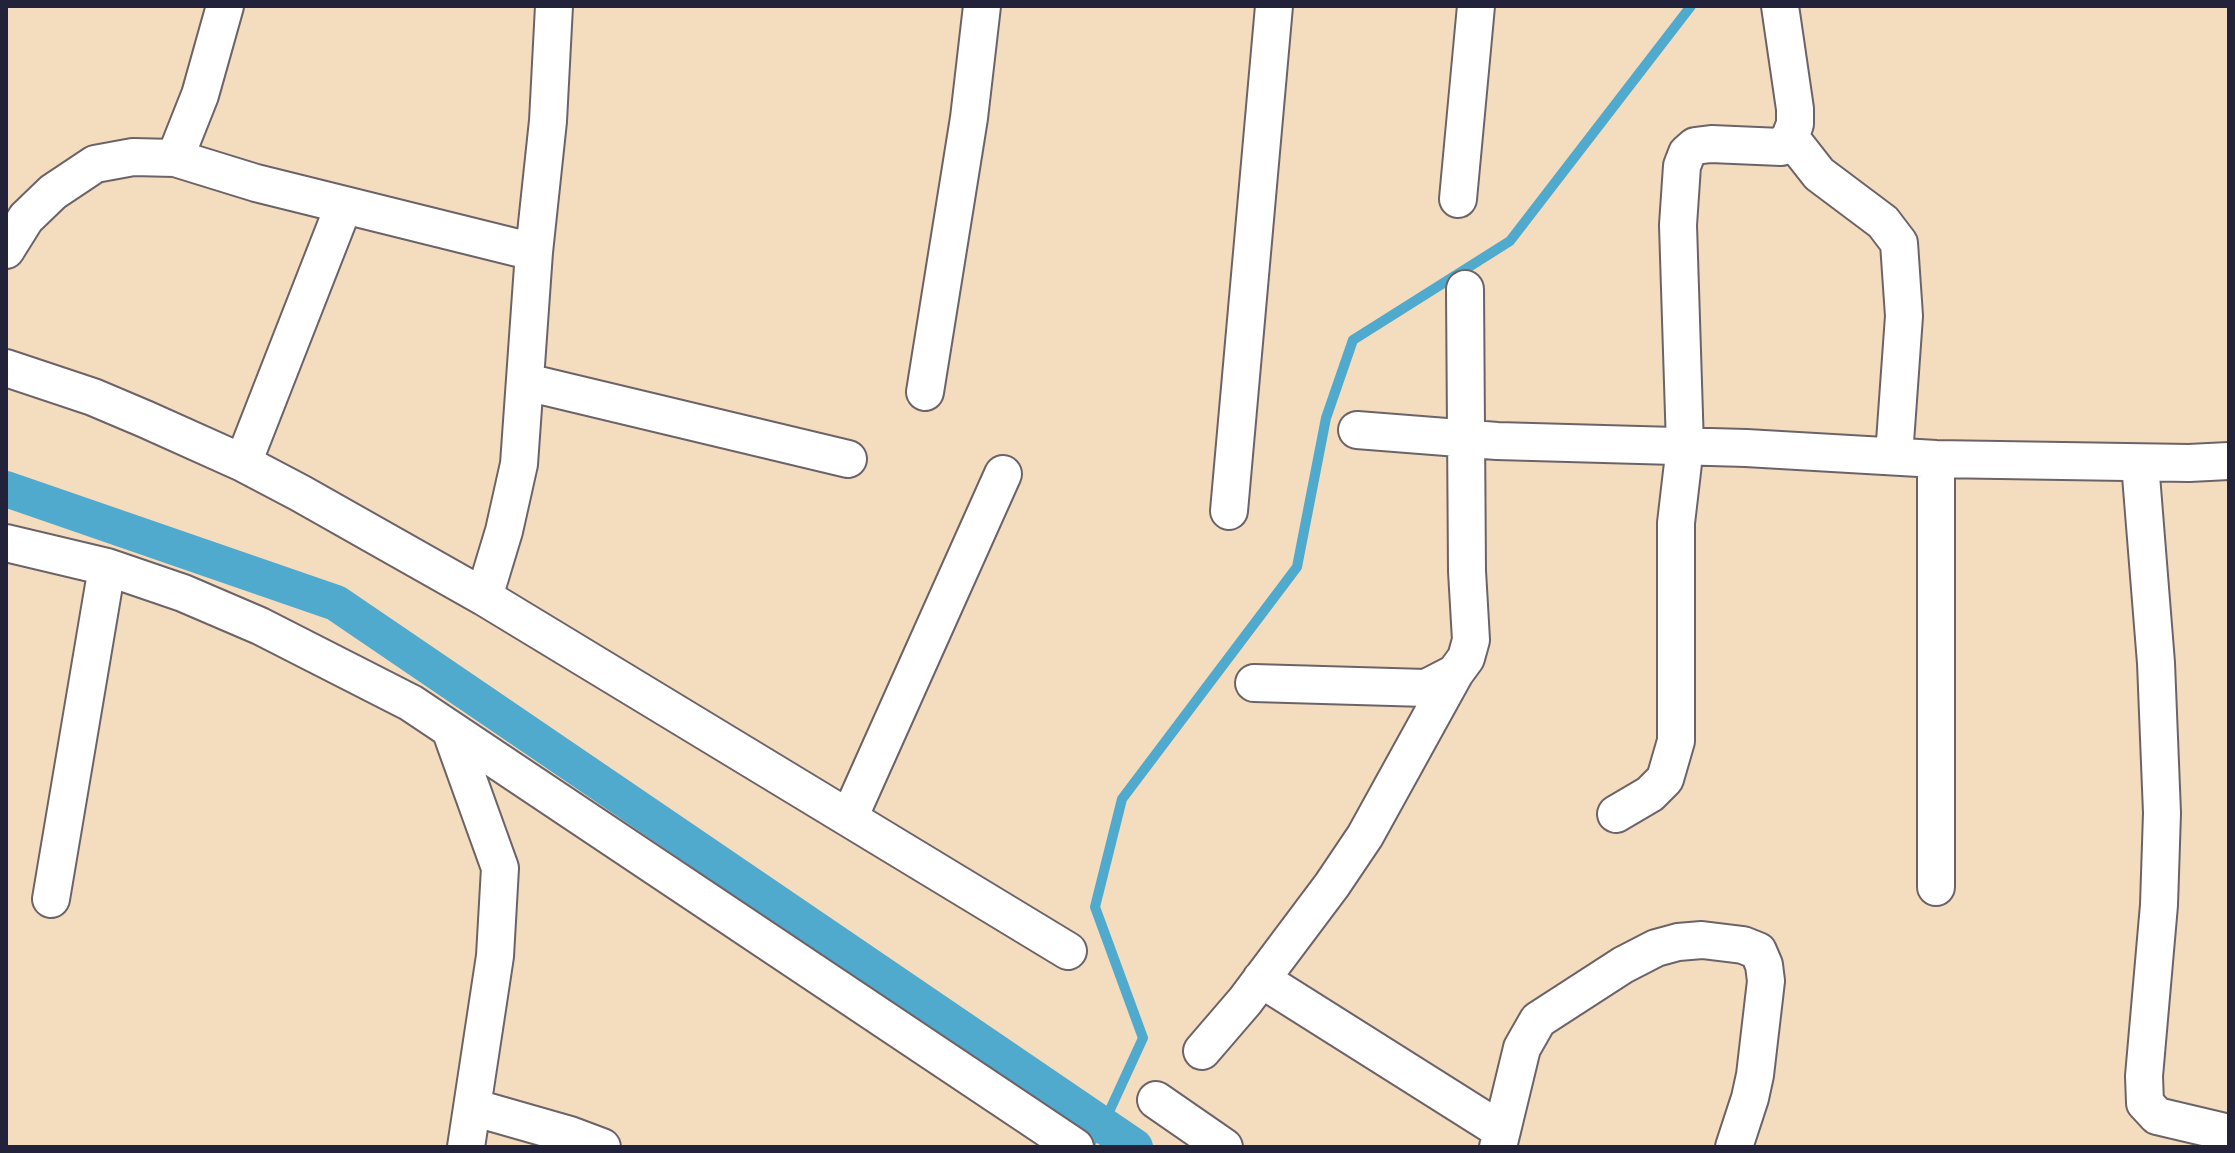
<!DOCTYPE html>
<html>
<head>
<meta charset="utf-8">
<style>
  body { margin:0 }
  #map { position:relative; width:2235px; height:1153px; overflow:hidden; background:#f4dcbe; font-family:Itim,sans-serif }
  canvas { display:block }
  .frame { position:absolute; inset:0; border:8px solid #22223b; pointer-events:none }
</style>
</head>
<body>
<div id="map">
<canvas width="2235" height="1153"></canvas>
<div class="frame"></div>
</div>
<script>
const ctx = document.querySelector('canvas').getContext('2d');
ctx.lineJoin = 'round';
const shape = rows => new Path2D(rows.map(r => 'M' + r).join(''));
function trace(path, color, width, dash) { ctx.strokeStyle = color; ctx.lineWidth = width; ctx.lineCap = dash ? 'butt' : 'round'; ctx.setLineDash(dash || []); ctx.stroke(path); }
const stream = shape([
  [1088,1147,1103,1125,1143,1038,1095,907,1122,799,1297,567,1326,418,1353,340,1510,241,1691,6]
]);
const canal = shape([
  [6,489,336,603,1135,1147]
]);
const street = shape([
  [1790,137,1819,174,1883,222,1899,243,1904,316,1894,456],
  [175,158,200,95,225,6],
  [1458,199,1476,6],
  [6,250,26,218,53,192,95,164,133,157,175,158,256,183,534,252],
  [6,368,93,397,145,419,243,463,300,493,484,597,1068,951],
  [526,382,848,459],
  [925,392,969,118,982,6],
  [1357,430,1497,441,1746,448,1936,459,2189,463,2229,461],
  [243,463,344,205],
  [2140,463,2156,663,2162,813,2159,905,2144,1076,2145,1103,2157,1116,2229,1133],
  [1229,511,1274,6],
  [6,543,107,567,183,593,260,626,411,703,1075,1147],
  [484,597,504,531,519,464,534,252,548,121,554,6],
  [1254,683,1426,688,1455,673,1466,658,1471,640,1467,571,1465,289],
  [450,729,500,868,495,956,466,1147],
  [1616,814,1650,794,1665,779,1676,741,1676,523,1685,446,1678,225,1682,166,1687,153,1695,146,1711,144,1781,147,1790,137,1795,124,1795,109,1780,6],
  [849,818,1003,474],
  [1936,887,1936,459],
  [51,899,107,567],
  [1261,979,1502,1131],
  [1202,1051,1245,1001,1332,885,1365,836,1455,673],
  [1156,1100,1224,1147],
  [472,1107,570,1135,602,1147],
  [1498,1147,1522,1048,1538,1020,1623,965,1656,948,1678,942,1702,940,1743,945,1758,951,1764,965,1766,981,1755,1075,1750,1098,1734,1147]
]);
trace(stream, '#50aace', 10);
trace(canal, '#50aace', 36);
trace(street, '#6c6369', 40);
trace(street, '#fff', 36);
</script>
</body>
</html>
